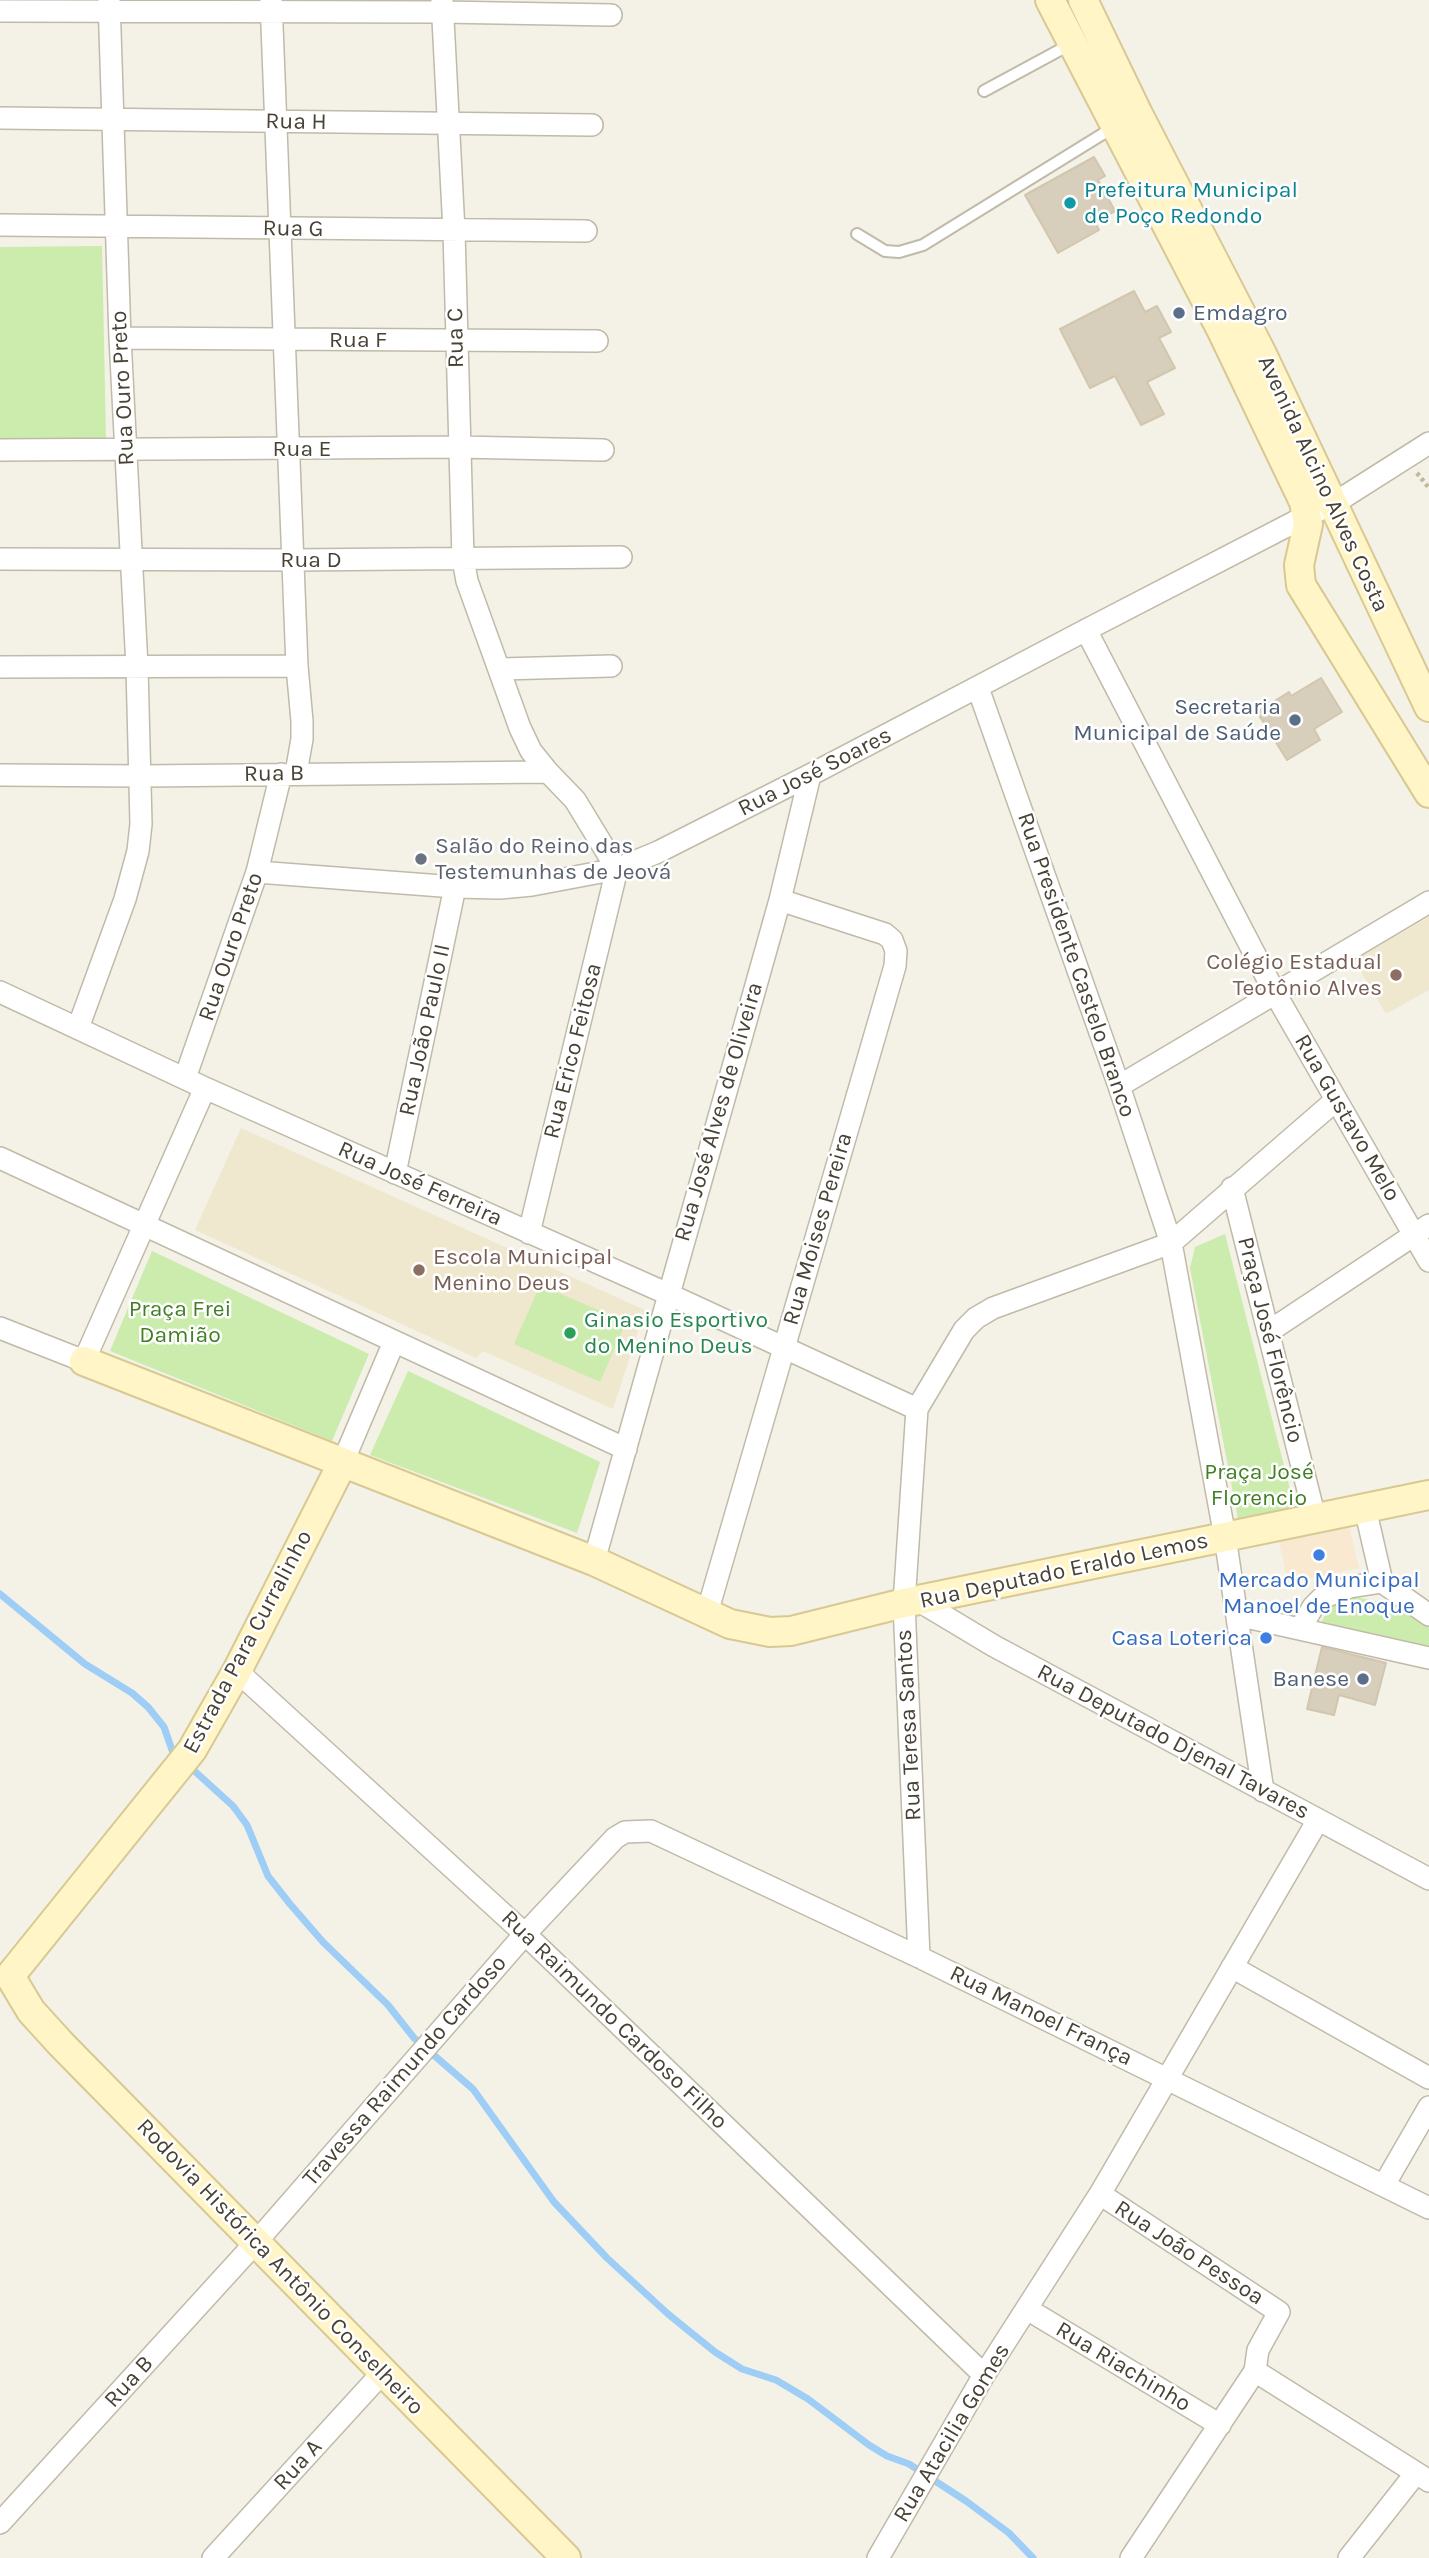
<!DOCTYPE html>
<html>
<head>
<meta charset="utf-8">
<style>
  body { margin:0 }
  canvas { display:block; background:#f4f1e7 }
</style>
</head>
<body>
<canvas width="1429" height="2558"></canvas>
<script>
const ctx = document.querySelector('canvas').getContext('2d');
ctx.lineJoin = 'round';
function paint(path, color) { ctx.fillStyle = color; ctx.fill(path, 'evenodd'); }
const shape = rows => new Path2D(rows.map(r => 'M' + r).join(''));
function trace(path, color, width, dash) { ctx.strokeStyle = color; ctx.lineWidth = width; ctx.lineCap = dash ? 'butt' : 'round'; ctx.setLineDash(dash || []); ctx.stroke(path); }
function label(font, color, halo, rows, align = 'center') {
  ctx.font = font + ' Karla,sans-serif'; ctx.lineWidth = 5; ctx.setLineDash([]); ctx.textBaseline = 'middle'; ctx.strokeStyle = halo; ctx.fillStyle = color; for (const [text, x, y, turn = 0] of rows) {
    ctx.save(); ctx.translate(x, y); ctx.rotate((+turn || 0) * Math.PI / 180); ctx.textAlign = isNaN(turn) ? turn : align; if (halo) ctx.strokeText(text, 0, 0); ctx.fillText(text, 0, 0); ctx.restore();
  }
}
const commercial = shape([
  [1349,1526,1359,1568,1288,1583,1279,1541]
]);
const education = shape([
  [1429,917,1429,990,1386,1014,1354,960],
  [241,1128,645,1310,613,1409,483,1351,476,1358,195,1230]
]);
const green = shape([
  [102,246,106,438,0,440,0,247],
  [1225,1234,1295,1509,1239,1524,1190,1268,1195,1247],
  [152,1251,369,1354,332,1441,110,1351],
  [540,1285,626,1322,600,1382,514,1344],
  [408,1371,600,1462,577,1533,370,1455],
  [1356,1597,1398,1606,1413,1614,1429,1626,1429,1647,1321,1623,1327,1611,1336,1603]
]);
const stream = shape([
  [0,1594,85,1664,132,1693,148,1707,164,1727,172,1750,180,1757],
  [189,1766,233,1806,247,1825,268,1876,290,1904,323,1942,388,2005,414,2038,473,2089,554,2202,607,2258,668,2314,715,2352,742,2369,776,2380,808,2399,869,2445,887,2456,909,2464,966,2501,1009,2533,1033,2558]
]);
const building = shape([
  [1094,157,1105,176,1098,180,1115,211,1095,222,1099,230,1058,253,1025,195,1094,157],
  [1134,291,1145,312,1157,306,1171,332,1159,338,1175,368,1147,382,1164,414,1141,425,1115,376,1090,388,1060,329,1134,291],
  [1321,678,1342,712,1314,729,1320,740,1287,760,1257,712,1289,692,1291,696,1321,678],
  [1322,1647,1386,1663,1375,1705,1339,1695,1334,1715,1307,1709,1322,1647]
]);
const path = shape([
  [1417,473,1429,488]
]);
const lane = shape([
  [984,91,1071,44],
  [857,234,885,251,899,252,923,245,1114,127]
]);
const street = shape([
  [271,0,297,666,302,721,302,739,296,773],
  [442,0,454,231,463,559,467,581,520,728,531,751,548,772,575,800,617,869,529,1233],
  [0,11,442,12,611,15],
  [0,118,592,125],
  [0,225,586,231],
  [120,338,597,341],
  [0,450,459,447,603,450],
  [0,559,294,560,621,557],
  [1086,630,1276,995,1429,1261],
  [0,667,297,666],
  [501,669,611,666],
  [978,688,1119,1086,1171,1243,1225,1537,1263,1791],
  [0,775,141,776,548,772],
  [257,872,455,887,500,888,532,885,617,869,658,852,810,775,1086,630,1308,515,1333,504,1429,443],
  [0,992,205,1088,668,1294,917,1409],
  [78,1028,125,899,138,851,141,824,137,667,120,338,109,0],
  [185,1078,257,872,281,774],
  [1119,1086,1429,902],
  [0,1158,626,1449],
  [395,1173,455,887],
  [1232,1188,1315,1518],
  [0,1328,84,1361,205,1088],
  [1268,1332,1429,1225],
  [342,1464,394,1342],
  [1365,1508,1382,1582,1429,1615],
  [594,1561,780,900,810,775],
  [919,1601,994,1646,1429,1879],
  [707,1613,895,966,896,951,892,940,885,934,780,900],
  [1237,1615,1429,1658],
  [1300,1629,1313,1607,1322,1598,1350,1587,1382,1582],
  [237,1671,525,1934,984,2375],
  [919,1957,904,1603,917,1409,964,1330,976,1318,993,1308,1171,1243,1336,1100],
  [1232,1967,1429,2078],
  [1384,2185,1429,2107],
  [1100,2194,1279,2312,1258,2350,1255,2371,1131,2558],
  [1027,2309,1220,2425],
  [1255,2371,1429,2481],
  [0,2523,257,2241,525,1934,615,1838,625,1832,651,1831,919,1957,1429,2208],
  [213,2558,383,2372],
  [878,2558,984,2375,1100,2194,1318,1820],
  [1349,2558,1416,2473]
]);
const secondary = shape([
  [1050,0,1222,331,1304,502,1308,524,1299,565,1301,585,1429,793],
  [1083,0,1138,114,1261,352,1429,707],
  [84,1361,594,1561,730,1624,770,1632,791,1631,904,1603,1429,1495],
  [10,1976,31,2011,61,2044,566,2558],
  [10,1976,192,1750,237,1671,342,1464]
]);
const markers = [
  [1070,203,7,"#0f9aa8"],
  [1179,313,7,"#5c6f8a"],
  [1295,720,7,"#5c6f8a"],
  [421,859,7,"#6b7280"],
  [1396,975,7,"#8d6e63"],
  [419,1270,7,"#8d6e63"],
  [570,1333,7,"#2e9e5b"],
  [1319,1555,7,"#3f7fe0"],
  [1266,1638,7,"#3f7fe0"],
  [1363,1679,7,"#5c6f8a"]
];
const streetNames = [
  ["Rua H",296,122,1],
  ["Rua G",293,229,1],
  ["Rua C",456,338,-91],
  ["Rua F",358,340],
  ["Rua Ouro Preto",123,388,-93],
  ["Rua E",302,449],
  ["Avenida Alcino Alves Costa",1323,484,65],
  ["Rua D",311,560],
  ["Rua José Soares",815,772,-27],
  ["Rua B",274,774,-1],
  ["Rua Ouro Preto",231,947,-71],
  ["Rua Presidente Castelo Branco",1076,965,71],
  ["Rua João Paulo II",425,1030,-78],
  ["Rua Erico Feitosa",573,1051,-76],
  ["Rua José Alves de Oliveira",719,1112,-74],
  ["Rua Gustavo Melo",1347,1118,60],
  ["Rua José Ferreira",420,1184,24],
  ["Rua Moises Pereira",818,1229,-74],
  ["Praça José Florêncio",1270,1340,76],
  ["Rua Deputado Eraldo Lemos",1064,1571,-12],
  ["Estrada Para Curralinho",248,1642,-62],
  ["Rua Teresa Santos",909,1725,-93],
  ["Rua Deputado Djenal Tavares",1173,1742,28],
  ["Rua Manoel França",1041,2016,26],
  ["Rua Raimundo Cardoso Filho",614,2020,44],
  ["Travessa Raimundo Cardoso",405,2071,-49],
  ["Rua João Pessoa",1189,2253,33],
  ["Rodovia Histórica Antônio Conselheiro",280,2267,46],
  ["Rua Riachinho",1123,2367,31],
  ["Rua B",129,2382,-48],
  ["Rua Atacilia Gomes",952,2433,-59],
  ["Rua A",298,2465,-48]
];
const cultureNames = [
  ["Prefeitura Municipal",1084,190],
  ["de Poço Redondo",1084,216]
];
const serviceNames = [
  ["Emdagro",1193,313,"left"],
  ["Secretaria",1281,707],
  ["Municipal de Saúde",1281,733],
  ["Banese",1349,1679]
];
const worshipNames = [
  ["Salão do Reino das",435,846],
  ["Testemunhas de Jeová",435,872]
];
const educationNames = [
  ["Colégio Estadual",1382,962],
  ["Teotônio Alves",1382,988],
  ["Escola Municipal",433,1257,"left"],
  ["Menino Deus",433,1283,"left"]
];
const parkNames = [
  ["Praça Frei",180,1309],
  ["Damião",180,1335],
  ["Praça José",1259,1472],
  ["Florencio",1259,1498]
];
const leisureNames = [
  ["Ginasio Esportivo",584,1320],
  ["do Menino Deus",584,1346]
];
const shopNames = [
  ["Mercado Municipal",1319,1580],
  ["Manoel de Enoque",1319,1606],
  ["Casa Loterica",1252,1638,"right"]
];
paint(commercial, '#f8e9d0');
paint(education, '#efe8cf');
paint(green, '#cbecac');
trace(stream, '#9ecdf6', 7);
paint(building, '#d7cebb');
trace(building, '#d2c6ae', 2);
trace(lane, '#c1baa8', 14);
trace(street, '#c1baa8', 24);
trace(secondary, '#d8c993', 32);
trace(path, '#c4b798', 4.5, [3.5, 3.5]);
trace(lane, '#fff', 10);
trace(street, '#fff', 21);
trace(secondary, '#fff5c6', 28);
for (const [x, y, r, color] of markers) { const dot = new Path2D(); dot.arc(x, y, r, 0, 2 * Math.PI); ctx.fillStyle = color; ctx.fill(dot); trace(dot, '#fff', 2.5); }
label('23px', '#484235', '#fff', streetNames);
label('23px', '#0d838f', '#fff', cultureNames, 'left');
label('23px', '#4e5e75', '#fff', serviceNames, 'right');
label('23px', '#5b616d', '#fff', worshipNames, 'left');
label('23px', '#785e54', '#fff', educationNames, 'right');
label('23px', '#417e24', '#fff', parkNames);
label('23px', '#27864d', '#fff', leisureNames, 'left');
label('23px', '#366cbe', '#fff', shopNames);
</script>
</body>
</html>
